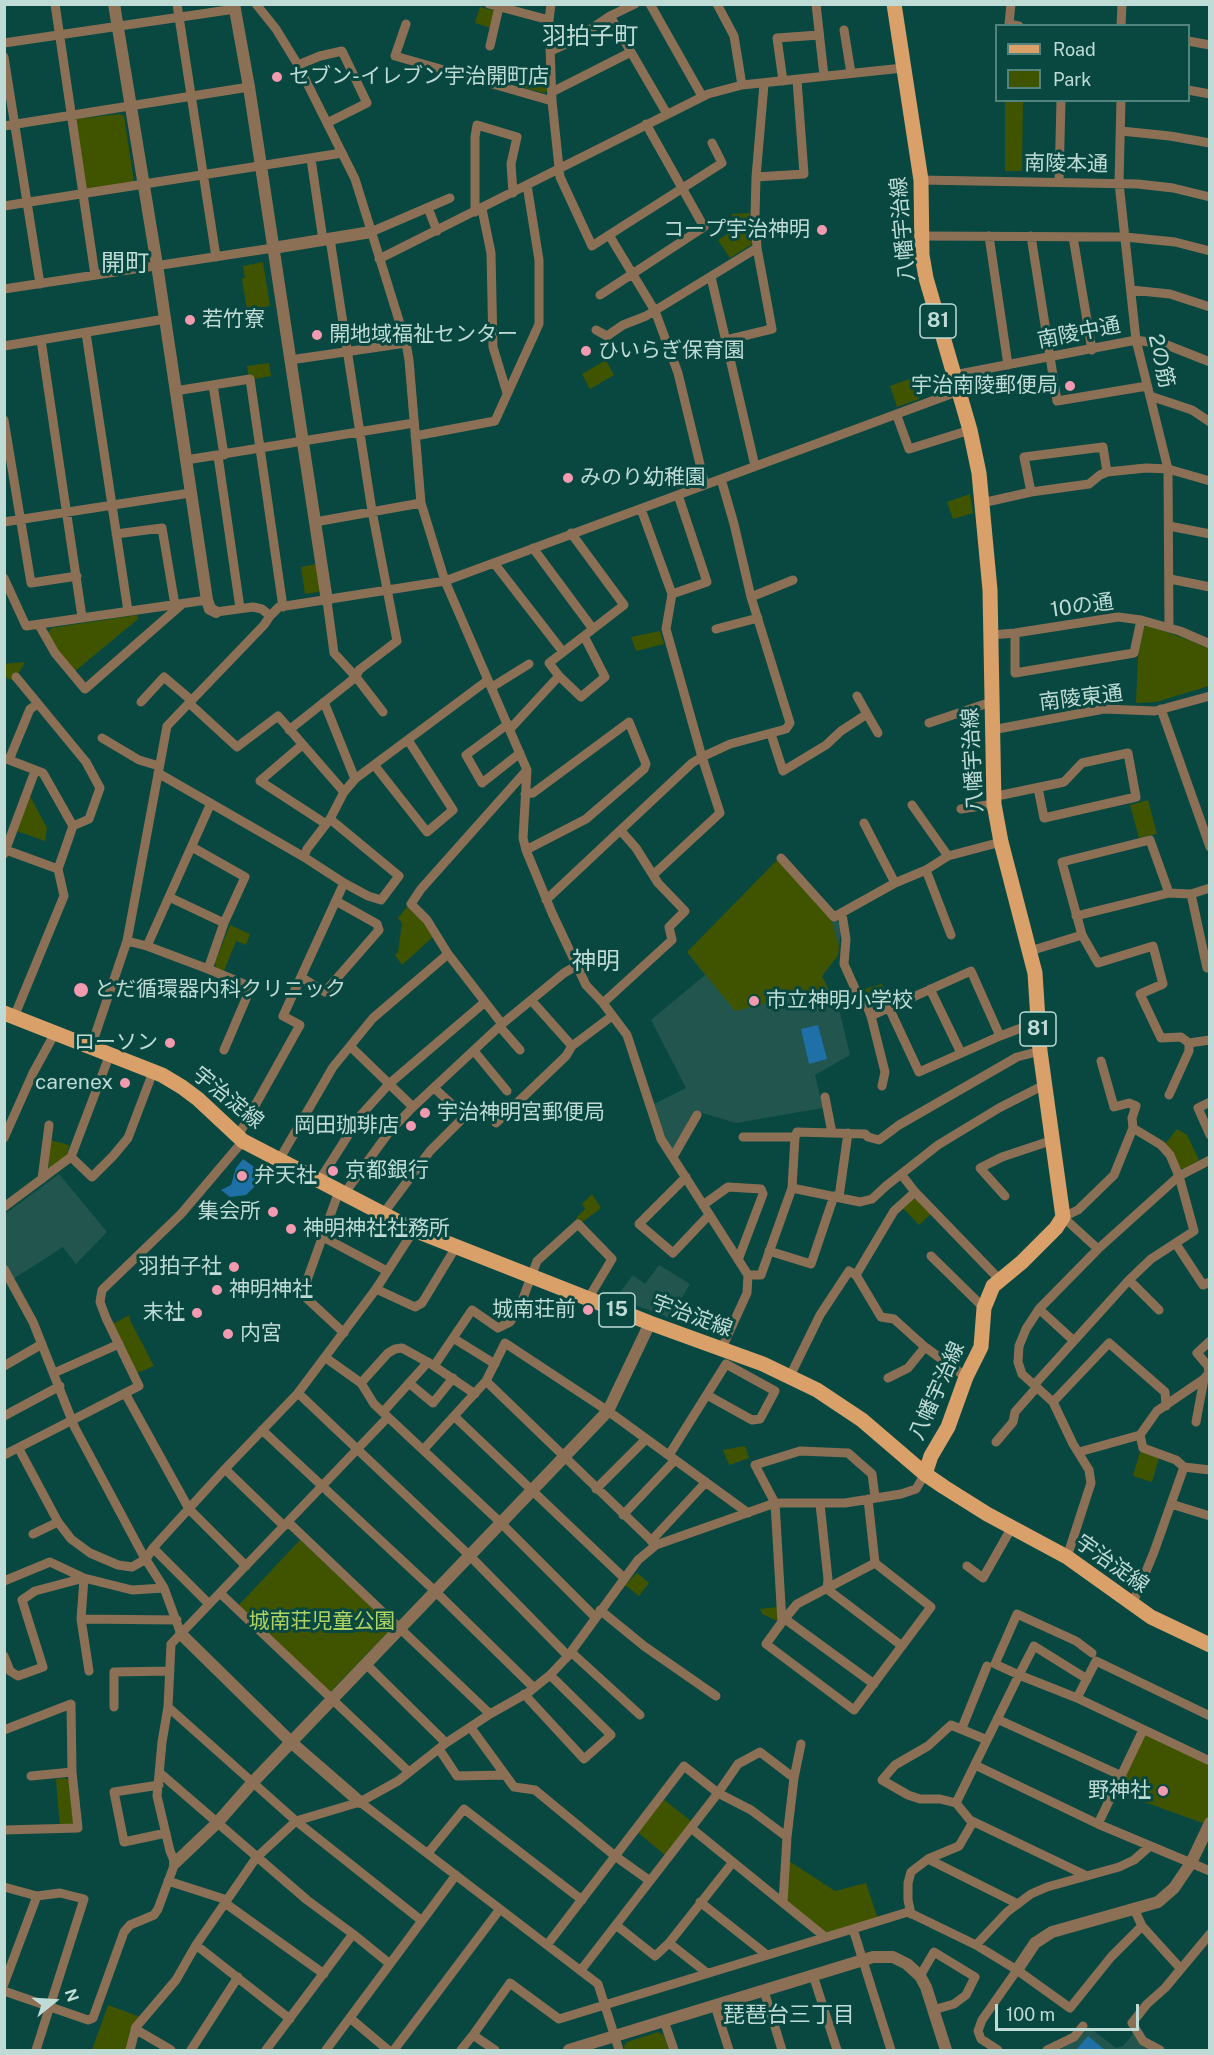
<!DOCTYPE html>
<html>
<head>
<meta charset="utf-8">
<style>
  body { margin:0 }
  #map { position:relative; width:1214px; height:2055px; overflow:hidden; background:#094841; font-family:"Public Sans",sans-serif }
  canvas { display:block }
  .frame { position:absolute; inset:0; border:6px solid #bfdbd6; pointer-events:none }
  .legend { position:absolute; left:995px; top:24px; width:195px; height:78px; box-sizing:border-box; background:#094841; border:2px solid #52837d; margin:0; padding:8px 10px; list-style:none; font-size:18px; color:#bfdbd6 }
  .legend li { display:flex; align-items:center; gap:12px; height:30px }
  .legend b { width:30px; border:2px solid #52837d }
  .north { position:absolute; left:24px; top:1971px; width:60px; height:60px; -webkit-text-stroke:4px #094841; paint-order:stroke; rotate:72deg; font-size:16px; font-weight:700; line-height:24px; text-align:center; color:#bfdbd6 }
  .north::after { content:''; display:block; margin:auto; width:21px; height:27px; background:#bfdbd6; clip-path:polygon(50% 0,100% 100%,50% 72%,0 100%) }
  .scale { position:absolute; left:995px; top:2004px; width:144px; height:27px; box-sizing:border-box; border:3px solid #bfdbd6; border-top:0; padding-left:8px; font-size:18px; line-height:21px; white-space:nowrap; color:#bfdbd6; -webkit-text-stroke:4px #094841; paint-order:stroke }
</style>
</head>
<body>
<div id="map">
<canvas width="1214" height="2055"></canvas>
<div class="frame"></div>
<ul class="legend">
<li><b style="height:8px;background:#d9a06a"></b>Road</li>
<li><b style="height:16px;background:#405400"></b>Park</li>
</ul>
<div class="north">N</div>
<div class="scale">100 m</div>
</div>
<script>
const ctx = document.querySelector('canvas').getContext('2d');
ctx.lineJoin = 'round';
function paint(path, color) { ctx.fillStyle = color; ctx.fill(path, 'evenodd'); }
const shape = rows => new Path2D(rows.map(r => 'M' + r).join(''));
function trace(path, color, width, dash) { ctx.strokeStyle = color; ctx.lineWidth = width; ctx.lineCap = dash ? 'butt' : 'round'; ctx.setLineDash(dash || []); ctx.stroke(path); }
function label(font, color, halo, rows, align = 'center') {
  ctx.font = font + ' "Public Sans","Noto Sans JP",sans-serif'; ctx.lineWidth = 6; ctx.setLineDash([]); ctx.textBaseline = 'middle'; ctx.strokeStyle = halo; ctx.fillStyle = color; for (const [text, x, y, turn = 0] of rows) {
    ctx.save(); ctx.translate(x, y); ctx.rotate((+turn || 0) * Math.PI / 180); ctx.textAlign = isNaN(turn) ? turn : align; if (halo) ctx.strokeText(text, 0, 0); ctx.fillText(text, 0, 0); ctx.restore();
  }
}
const built = shape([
  [837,918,841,931,838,955,822,976,840,1013,850,1055,815,1075,823,1108,736,1123,696,1111,693,1112,673,1151,665,1137,654,1104,686,1088,651,1020,705,975,687,952],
  [59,1174,107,1232,76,1264,63,1247,13,1279,5,1264,5,1214],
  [659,1265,690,1284,670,1318,616,1298,633,1275,645,1284],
  [1089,2027,1116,2048,1123,2046,1135,2032,1154,2050,1055,2050,1079,2038]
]);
const green = shape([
  [480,7,495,11,491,28,475,23],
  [527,79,548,85,547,91,544,93,525,88],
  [1005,101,1023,101,1022,171,1005,171],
  [120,114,124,116,134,182,87,191,75,119],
  [750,213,752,244,730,258,718,240,734,230,732,214],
  [263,262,270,306,247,310,242,278,245,278,243,266],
  [606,360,614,375,590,389,582,374],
  [269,363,271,376,254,379,249,377,247,366],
  [912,378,919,399,897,407,890,386],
  [970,494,973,513,953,519,947,502],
  [316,564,320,590,318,592,305,594,301,567],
  [137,615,138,619,74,672,57,652,48,633,51,628],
  [1149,626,1189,640,1209,649,1209,686,1156,702,1136,703,1138,657,1144,627],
  [660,631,664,644,636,651,631,637],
  [25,662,14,681,5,677,4,664],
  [30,796,47,828,45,841,17,831],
  [1148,800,1157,834,1139,838,1130,805],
  [778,859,831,919,839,946,838,955,822,976,828,988,735,1011,687,952],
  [407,907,425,923,434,936,402,965,395,955,398,952,402,923,398,918],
  [230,925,250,934,246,945,236,941,224,971,216,968,215,962],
  [882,984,890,1003,878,1009,872,1007,865,989],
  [1177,1129,1187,1135,1199,1160,1184,1169,1179,1167,1165,1144],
  [50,1140,69,1145,67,1156,48,1171],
  [592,1194,601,1208,581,1223,576,1218,585,1209,582,1204],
  [917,1198,931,1214,919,1225,903,1208,912,1200],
  [129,1315,130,1320,154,1366,137,1373,113,1324],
  [745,1446,749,1458,729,1465,723,1450],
  [1140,1452,1159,1458,1152,1482,1133,1476],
  [300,1540,393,1627,330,1692,238,1606],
  [637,1573,649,1583,639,1596,625,1585],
  [777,1607,778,1621,762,1614,760,1609],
  [1143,1730,1209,1761,1208,1825,1114,1791],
  [65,1778,71,1782,74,1823,69,1827,60,1827,56,1779],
  [663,1799,691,1821,665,1855,637,1832],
  [789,1861,835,1891,866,1883,878,1919,825,1935,789,1904,786,1895],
  [108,2005,140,2017,128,2050,92,2050],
  [658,2032,664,2035,669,2050,625,2050,624,2046,627,2042]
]);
const water = shape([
  [818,1025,827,1059,809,1064,801,1029],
  [243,1159,261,1172,256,1185,246,1195,230,1197,221,1190,231,1185,236,1168],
  [1088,2036,1105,2050,1076,2050]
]);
const minor = shape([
  [55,4,95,275],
  [177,4,216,257],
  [256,4,276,29,298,65,355,179,406,343,409,360,421,503,445,581,527,770,523,838,526,850,552,913,586,985,603,1003,627,1035,661,1139,748,1275,747,1293,722,1348],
  [489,4,549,20],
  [551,4,549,20,552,101,560,177,592,246,609,235,655,311,678,373,705,485],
  [650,4,702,96],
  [717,4,734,36,742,85],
  [816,4,824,76],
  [1011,4,1009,24,1019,26],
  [610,16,667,114],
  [406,24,395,56,552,101],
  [1121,26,1122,4],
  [844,30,851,73],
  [1188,41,1210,45],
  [4,43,235,9],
  [490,46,499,7],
  [551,51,573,41,610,16,635,4],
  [4,57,40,284],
  [298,65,320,56,342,51,367,103,327,123],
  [783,81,777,38,819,35],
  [1188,90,1210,94],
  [554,91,631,52],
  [1121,100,1119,183,1136,340,1168,469,1169,628],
  [4,126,249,87],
  [1121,131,1170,136,1210,143],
  [311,159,323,240],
  [756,177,804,174,797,80],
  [921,180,1138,184,1173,188,1210,197],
  [1059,182,1061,100],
  [4,206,342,153],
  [428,208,437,231],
  [482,209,491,253,493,347,507,393],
  [475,212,475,137,477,125,517,137,511,164,513,193],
  [371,232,450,198],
  [609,235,722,163,712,143],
  [922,236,1125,237,1175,242,1210,251],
  [989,236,1008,365],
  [1031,236,1057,401,1147,386],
  [1073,237,1092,350],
  [379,259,708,94,742,85,903,68],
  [711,277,755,466],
  [4,289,273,248],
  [1131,290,1170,294,1210,307],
  [600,295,704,227,646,124],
  [596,330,607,336,623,325,646,316,757,248,755,216,756,177,764,84],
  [86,333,128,611],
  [41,340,82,617],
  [726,340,772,329,757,248],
  [4,346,165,319],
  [290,360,406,343],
  [954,375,1136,340,1167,345,1210,362],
  [213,385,224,455],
  [175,391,250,379,283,607],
  [1150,396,1192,410,1210,422],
  [897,416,909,449,970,430],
  [4,420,31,583,77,576],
  [415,436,495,421,539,324,539,260,527,185],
  [218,456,240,608],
  [186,460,414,423],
  [1031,492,1024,457,1103,447,1107,472],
  [982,503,1031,492,1089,484,1100,475,1107,472,1146,468,1168,469,1210,481],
  [641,509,672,594],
  [4,522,190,493],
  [315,522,421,503],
  [1169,526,1210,534],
  [116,534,162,528,175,605],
  [533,548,593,629],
  [494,563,563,652],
  [4,578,26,626,207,600],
  [1170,579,1210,587],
  [751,597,793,580],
  [327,601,334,653,356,677,383,712],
  [216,612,253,607,262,609,270,616,279,607,445,581,959,391],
  [39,625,55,653,85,689,181,605],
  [716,629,758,618],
  [1015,633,1015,673,1134,653,1141,620],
  [991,635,1015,633,1118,617,1141,620,1180,631,1210,644],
  [559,676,581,697,605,677,584,636],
  [492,687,529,664],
  [857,696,867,714],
  [141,702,164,677,191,700],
  [324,702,355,779],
  [189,703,237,747,278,716,344,792],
  [1161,709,1210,847],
  [929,723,991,702],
  [508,724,466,755,482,783,520,753],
  [510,729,559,676,549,663,624,605,571,533],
  [289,730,356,677,359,670,397,641,372,511,330,239],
  [992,730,1104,709,1155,711,1210,696],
  [771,734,783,771,826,745,841,731,867,714,878,733],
  [102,738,139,760,159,766],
  [302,745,260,781,326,824],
  [4,758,43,773,73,826],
  [9,760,30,709,38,704],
  [375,766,427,832,453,810,408,740],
  [158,773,304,857,344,883,368,896,381,900,399,876,330,819],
  [993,793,1002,795,1064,782,1082,763,1128,753,1136,797,1044,818,1038,788],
  [525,794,533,793,629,722,646,764,644,769,586,819,526,850],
  [912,805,948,856],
  [961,809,994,804],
  [864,823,895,883],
  [621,831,636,848,653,875,720,813,702,757,730,744,786,729,790,723,751,597,734,524,721,479],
  [192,847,245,877,224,923,208,969],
  [6,850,58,869],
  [4,854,35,771],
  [304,857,307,849,330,819,344,792,355,779,488,680],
  [781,858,834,917,895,883,926,870,948,856,1001,842],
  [926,870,951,935],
  [1191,894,1207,968],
  [169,897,224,923],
  [546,900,692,763,702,757,666,629,672,594,707,582,678,495],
  [842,914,846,939,844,964,857,993,865,1001,871,1016,971,971,1000,1036],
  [1076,916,1169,893,1191,894,1210,888],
  [127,941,147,946,208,969,251,987,224,1050],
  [147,946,211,803],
  [1030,951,1082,935],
  [301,977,325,992,379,930,377,924,336,901],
  [930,989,961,1053],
  [531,1000,572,1046],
  [603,1003,672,940,669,927,685,911,658,883,653,875],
  [889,1008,919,1072,1000,1036,1037,1022],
  [871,1016,885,1072,882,1086],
  [14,1017,64,896,58,869,73,826,89,819,100,788,86,762,16,677],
  [502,1024,448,954,427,920,411,904,421,889,527,770],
  [500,1027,520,1050],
  [1189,1043,1210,1040],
  [91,1047,127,941,167,726,264,625,270,616],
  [351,1047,413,1107],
  [474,1051,507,1091],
  [1169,1095,1189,1051,1189,1043,1181,1037,1161,1038,1140,994,1163,984,1153,946,1098,963,1082,935,1062,862,1150,840,1169,893],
  [825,1097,832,1133],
  [1210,1102,1198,1108,1210,1135],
  [496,1123,566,1056,572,1046,612,1016],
  [238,1136,300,1025,283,1016,344,883],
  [743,1137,795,1137,792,1188,761,1275,748,1275],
  [795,1137,797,1132,865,1134,868,1137,879,1140,899,1125,1017,1057,1040,1051],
  [4,1138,33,1073,55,1033],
  [71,1157,92,1177,113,1156,128,1138,153,1072],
  [673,1157,697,1115],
  [279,1160,333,1067,373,1018,448,954],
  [901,1174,915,1192,1000,1280],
  [686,1177,639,1224,673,1253,709,1215],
  [42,1179,49,1125],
  [319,1181,361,1115,389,1084,485,1002],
  [792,1188,860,1202,872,1199,886,1186,938,1145,999,1108,1044,1085],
  [339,1191,302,1294,344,1333],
  [344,1194,389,1132,413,1107,502,1024,564,973,576,966],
  [1005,1196,980,1168,1002,1157,1053,1140],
  [839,1197,848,1133],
  [703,1205,728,1187,761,1189,763,1194,738,1260],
  [4,1207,71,1157,110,1054],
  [383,1214,430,1151,465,1116,434,1088],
  [323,1237,387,1271],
  [1176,1244,1203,1285,1210,1282],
  [1098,1249,1063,1217,1078,1210,1114,1175,1133,1128,1132,1118,1136,1106,1129,1103,1114,1107,1101,1061],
  [769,1251,811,1264,834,1196],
  [931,1256,984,1308],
  [4,1269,33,1322,75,1428,143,1555,164,1588,181,1634],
  [856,1275,894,1211,915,1192],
  [1129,1280,1159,1310],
  [376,1289,415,1307,422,1303,456,1247],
  [1039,1309,1074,1341],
  [453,1338,495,1364],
  [326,1358,361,1383,374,1404,501,1523,595,1617],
  [4,1366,42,1344],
  [434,1366,472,1310,498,1328,510,1322,519,1309,537,1261,578,1224,612,1259,588,1299],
  [54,1373,119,1344],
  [790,1376,820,1315,849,1271,856,1275,881,1317,894,1319,925,1347,966,1377],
  [888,1378,908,1368,925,1347],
  [486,1381,656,1545],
  [361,1383,388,1353,395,1349,402,1348,431,1364,475,1394],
  [409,1383,433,1403,453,1378],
  [1035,1384,1129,1280,1151,1259,1194,1231,1179,1176,1170,1155,1161,1145,1133,1128],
  [125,1393,189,1509,246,1566],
  [298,1393,470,1556,568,1656],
  [1053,1402,1109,1343,1165,1392,1166,1406],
  [383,1412,428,1362],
  [4,1416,60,1386],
  [454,1416,624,1578],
  [1196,1422,1204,1379],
  [262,1430,436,1592,534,1688],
  [1140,1435,1143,1448,1176,1460,1184,1467,1210,1470],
  [996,1442,1013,1422,1015,1412,1037,1387],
  [19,1449,58,1522,71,1539,90,1553,118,1565,132,1567,146,1559,153,1548,225,1469,298,1393,376,1289,414,1230],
  [423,1450,486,1381,505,1343,608,1411,748,1513],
  [1079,1452,1140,1435,1157,1411,1204,1379,1209,1373,1208,1366,1197,1353,1210,1341],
  [4,1455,139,1386,106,1318,100,1302,102,1290,181,1214,243,1141],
  [669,1455,726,1364,775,1391,760,1419,752,1420,707,1395],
  [225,1469,284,1526],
  [596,1489,646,1439],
  [868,1499,875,1563,931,1607,854,1710,766,1644,782,1622,775,1503,755,1465,800,1451,848,1453,872,1474,875,1497],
  [820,1504,828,1579,827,1589,902,1646],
  [1171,1504,1210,1516],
  [623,1515,675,1460],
  [288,1522,490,1714],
  [33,1534,58,1522],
  [651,1541,706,1482],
  [153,1548,209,1604],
  [1067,1557,1091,1483,1089,1470,1073,1444,1053,1402,1022,1374,1018,1362,1019,1346,1026,1329,1039,1309,1098,1249,1179,1176,1210,1160],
  [967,1566,983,1578,1012,1527],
  [4,1581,50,1562,84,1578,132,1590,164,1588],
  [220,1593,408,1771],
  [1132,1605,1154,1552,1184,1467],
  [600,1610,644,1646,716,1696],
  [81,1619,177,1620],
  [785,1619,874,1684],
  [782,1622,797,1604,875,1563],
  [571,1652,640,1715],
  [4,1656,10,1671,18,1676,43,1667,22,1600,35,1591,84,1578,81,1619,89,1671],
  [366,1664,446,1743],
  [1087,1679,1034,1646,1019,1675,995,1664,1017,1614,1076,1641,1092,1653],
  [524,1694,584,1759,611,1735,550,1675],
  [1077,1698,1096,1661,1210,1716],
  [114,1707,114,1672,170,1671],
  [168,1707,296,1821,422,1921],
  [997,1719,1122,1776],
  [471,1728,514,1787,535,1790,615,1856,650,1881],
  [962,1728,987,1666],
  [4,1730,71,1704,72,1772,78,1828,4,1830],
  [987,1740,951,1725,928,1746,895,1765,882,1780,908,1795,920,1799,940,1799,956,1803,970,1820,1087,1876],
  [439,1749,457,1776,505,1775],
  [975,1765,1098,1824,1210,1871],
  [161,1774,307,1900,353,1934,390,1964],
  [31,1776,72,1772],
  [159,1785,114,1792,124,1842,166,1833],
  [360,1802,598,1984,619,2050],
  [956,1803,1019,1675,1077,1698,1210,1761],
  [1098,1824,1143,1730],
  [691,1828,825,1937],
  [428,1853,464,1809,582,1900],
  [928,1859,1018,1904],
  [168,1881,227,1900],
  [4,1887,37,1896,60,1893,84,1899,36,2050],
  [700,1902,767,1955],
  [225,1903,324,1974],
  [783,1903,787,1837,794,1778,801,1744],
  [1134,1909,1142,1926,1180,1968],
  [911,1914,908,1900,908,1883,911,1872,928,1859,959,1846,973,1822],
  [616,1925,655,1956,669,1943,733,1862],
  [853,1929,891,2050],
  [669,1943,707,1973],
  [196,1945,290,2019],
  [547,1945,684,1766,718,1793,751,1810,787,1837],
  [976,1945,1007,1912,1031,1894,1047,1887,1119,1867,1134,1860,1150,1846],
  [581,1970,718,1793,738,1764,760,1752,794,1778],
  [813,1975,837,2050],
  [920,1976,934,1952,975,1977,966,1995,954,2004,933,2010],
  [4,1984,37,1896],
  [4,1991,88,2020,93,2018,124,1932,130,1925,154,1915,158,1909,175,1863,170,1851,157,1796,162,1742,168,1707,171,1644,388,1417],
  [764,1991,782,2050],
  [715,2006,729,2050],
  [350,2018,388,2050],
  [664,2021,674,2050],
  [135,2029,171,2050],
  [473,2035,510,1983,559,2019,908,1912,976,1945,1017,1970,1070,2008,1111,1957,1142,1926],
  [130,2050,136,2027,176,1980,196,1945,256,1858,296,1821,360,1802,398,1781,446,1743,490,1714,529,1692,550,1675,568,1656,638,1560,656,1545,775,1503,845,1503,901,1494,916,1489,925,1474],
  [191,2050,238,1977],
  [266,2050,353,1934],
  [326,2050,456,1875],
  [394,2050,500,1909],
  [461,2050,473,2035,495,2050],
  [998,2050,981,2039,978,2031,982,2020,1017,1970],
  [1047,2050,1074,2037,1083,2026],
  [1160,2050,1143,2041,1132,2023,1147,2004,1165,1988,1210,1934]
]);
const tertiary = shape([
  [114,4,157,265,207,600,210,609,216,612],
  [234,4,249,87,327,601],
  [273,248,371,232],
  [181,1634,292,1743,360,1802],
  [175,1863,217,1823,253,1782,608,1411,650,1323],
  [1017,1970,1035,1943,1052,1932,1158,1902,1174,1888,1191,1863,1210,1823],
  [569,2050,873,1957,893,1957,907,1964,920,1976,926,1987,946,2050]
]);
const primary = shape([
  [894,4,921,180,922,255,926,278,970,430,979,473,990,590,994,804,1001,842,1035,973,1040,1051,1063,1217,1056,1228,1022,1262,993,1286,984,1308,981,1347,966,1377,948,1427,931,1456,925,1474],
  [4,1013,162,1075,182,1087,198,1099,243,1141,414,1230,650,1323,763,1364,817,1390,862,1420,925,1474,944,1487,987,1514,1067,1557,1151,1617,1210,1645]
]);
const markers = [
  [277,77,6,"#f29ab0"],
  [822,230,6,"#f29ab0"],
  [190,320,6,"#f29ab0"],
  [317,335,6,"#f29ab0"],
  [586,351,6,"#f29ab0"],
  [1070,386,6,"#f29ab0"],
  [568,478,6,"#f29ab0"],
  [81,990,8,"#f29ab0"],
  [754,1001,6,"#f29ab0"],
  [170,1043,6,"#f29ab0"],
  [125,1083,6,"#f29ab0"],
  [425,1113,6,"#f29ab0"],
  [411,1126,6,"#f29ab0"],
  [333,1171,6,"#f29ab0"],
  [242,1176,6,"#f29ab0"],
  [273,1212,6,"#f29ab0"],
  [291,1229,6,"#f29ab0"],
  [234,1267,6,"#f29ab0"],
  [217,1290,6,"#f29ab0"],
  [588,1310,6,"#f29ab0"],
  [197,1313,6,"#f29ab0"],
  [228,1334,6,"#f29ab0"],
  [1163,1791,6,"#f29ab0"]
];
const shields = [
  [938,321,36],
  [1038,1029,36],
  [617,1310,36]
];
const shieldNames = [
  ["81",938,321],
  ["81",1038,1029],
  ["15",617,1310]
];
const poiNames = [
  ["セブン-イレブン宇治開町店",289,77],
  ["コープ宇治神明",810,230,"right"],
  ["若竹寮",202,320],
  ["開地域福祉センター",329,335],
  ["ひいらぎ保育園",598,351],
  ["宇治南陵郵便局",1058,386,"right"],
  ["みのり幼稚園",580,478],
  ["とだ循環器内科クリニック",94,990],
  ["市立神明小学校",766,1001],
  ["ローソン",158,1043,"right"],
  ["carenex",113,1083,"right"],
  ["宇治神明宮郵便局",437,1113],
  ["岡田珈琲店",399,1126,"right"],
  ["京都銀行",345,1171],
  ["弁天社",254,1176],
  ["集会所",261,1212,"right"],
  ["神明神社社務所",303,1229],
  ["羽拍子社",222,1267,"right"],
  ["神明神社",229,1290],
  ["城南荘前",576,1310,"right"],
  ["末社",185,1313,"right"],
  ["内宮",240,1334],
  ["野神社",1151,1791,"right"]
];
const streetNames = [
  ["南陵本通",1066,164,1],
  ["八幡宇治線",903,229,-95],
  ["南陵中通",1079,333,-11],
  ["2の筋",1161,361,77],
  ["10の通",1082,606,-8],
  ["南陵東通",1081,698,-7],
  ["八幡宇治線",973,760,-93],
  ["宇治淀線",228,1098,39],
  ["宇治淀線",692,1316,20],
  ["八幡宇治線",937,1391,-66],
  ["宇治淀線",1112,1564,35]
];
const parkNames = [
  ["城南荘児童公園",322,1622]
];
const neighbourhoodNames = [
  ["琵琶台三丁目",789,2015]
];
const quarterNames = [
  ["羽拍子町",590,37],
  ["開町",125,264],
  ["神明",596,962]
];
paint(built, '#21554e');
paint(green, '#405400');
paint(water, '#1f70a7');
trace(minor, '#8c7056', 9);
trace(tertiary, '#8c7056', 12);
trace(primary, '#d9a06a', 15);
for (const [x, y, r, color] of markers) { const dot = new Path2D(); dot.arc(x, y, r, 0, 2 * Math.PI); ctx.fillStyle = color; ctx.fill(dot); trace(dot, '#094841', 2); }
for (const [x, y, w] of shields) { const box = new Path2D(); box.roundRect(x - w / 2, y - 17, w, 34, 4.5); ctx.fillStyle = '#094841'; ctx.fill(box); trace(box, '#bfdbd6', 1.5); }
label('bold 20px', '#bfdbd6', null, shieldNames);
label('21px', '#bfdbd6', '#094841', poiNames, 'left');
label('21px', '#bfdbd6', '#094841', streetNames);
label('21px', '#b0d262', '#094841', parkNames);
label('22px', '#bfdbd6', '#094841', neighbourhoodNames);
label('24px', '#bfdbd6', '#094841', quarterNames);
</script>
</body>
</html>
